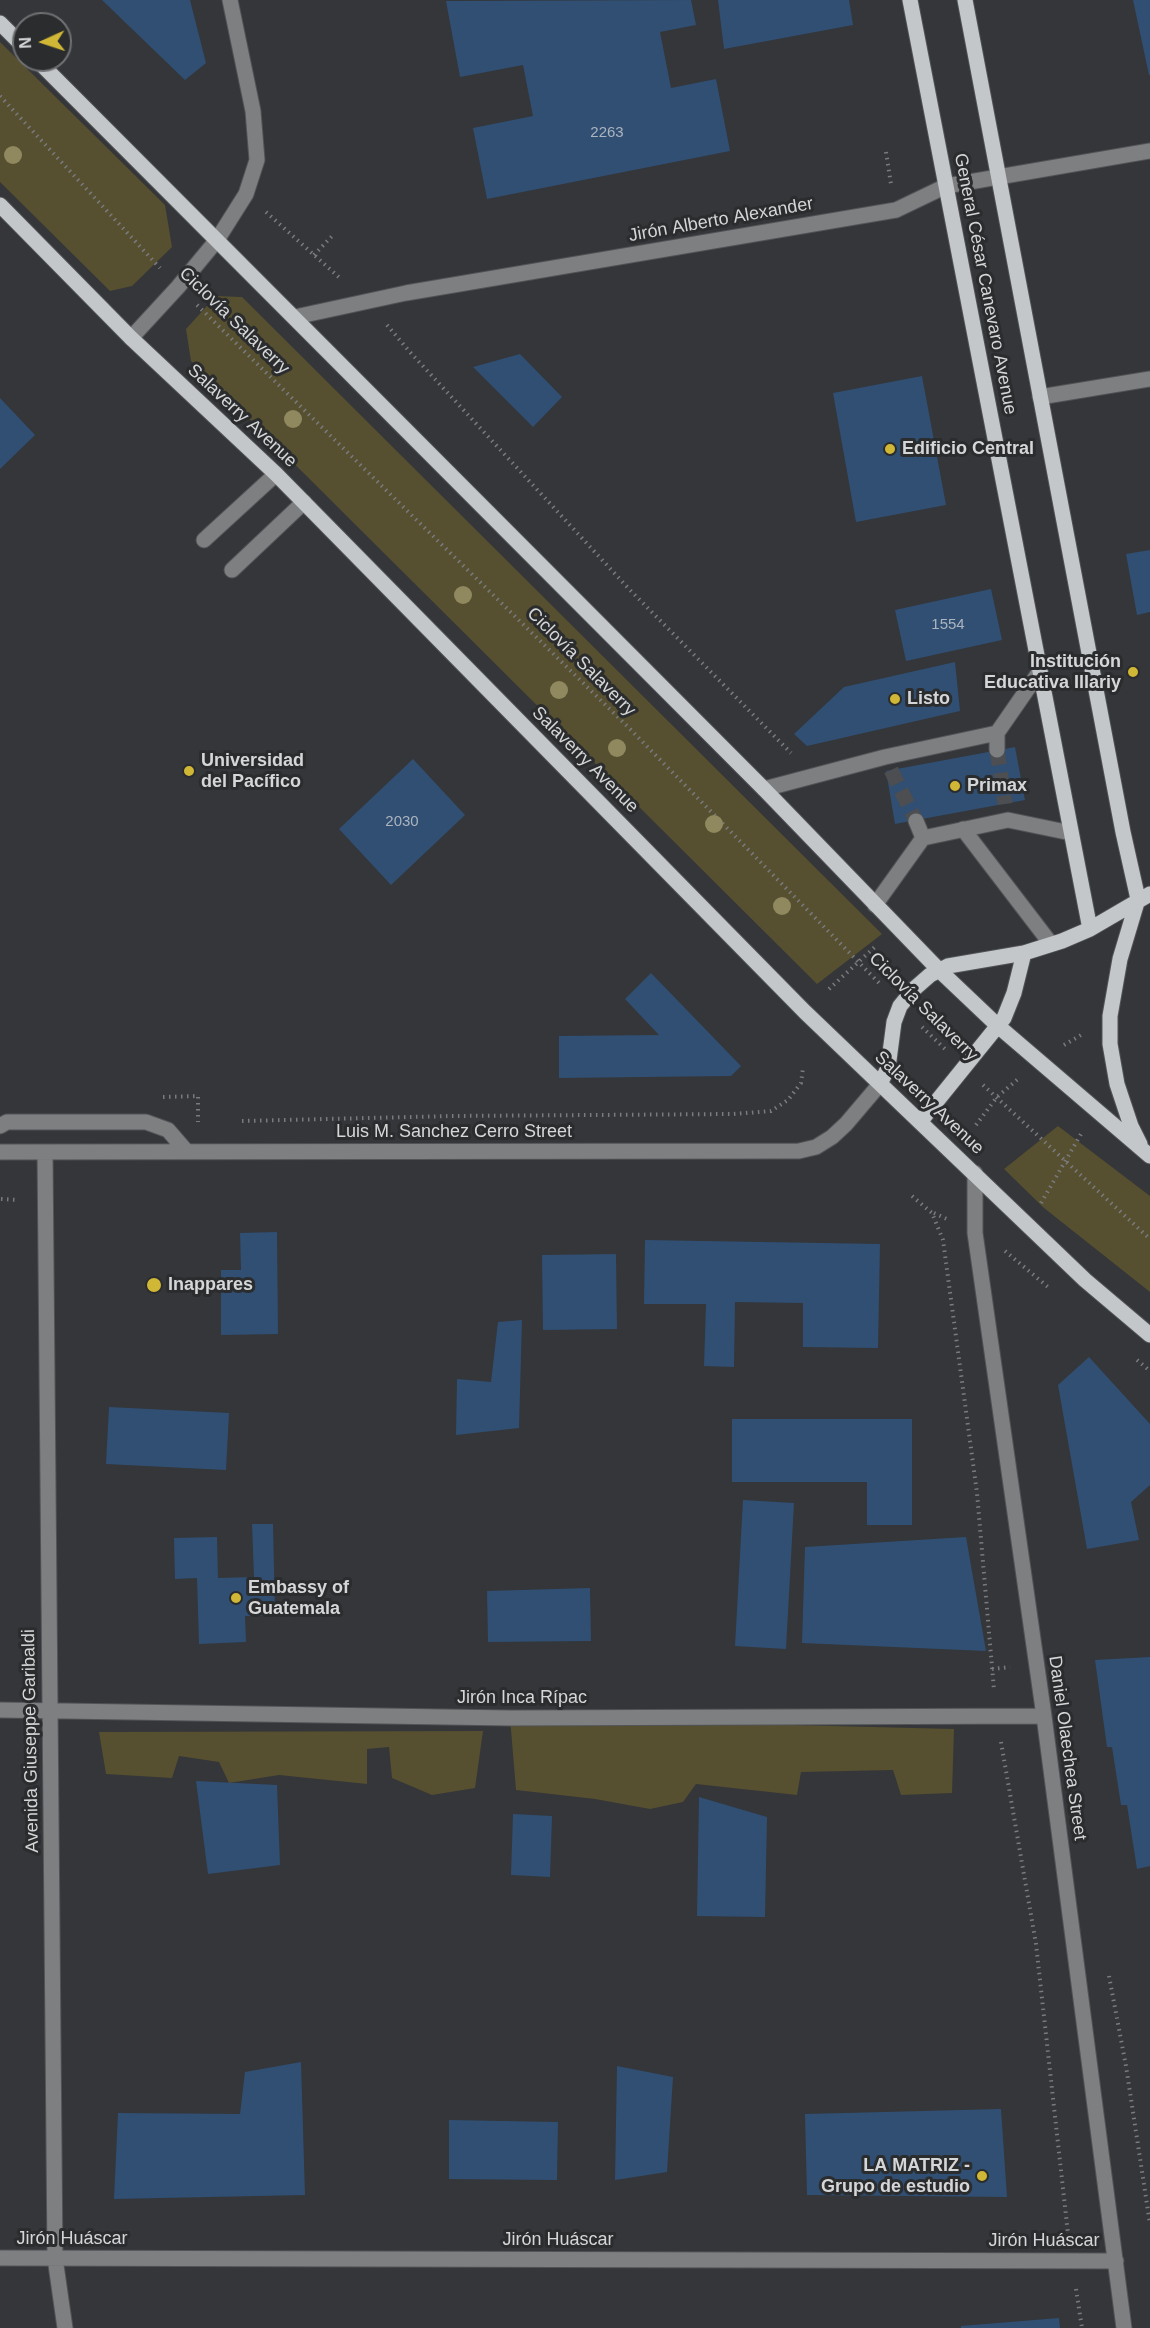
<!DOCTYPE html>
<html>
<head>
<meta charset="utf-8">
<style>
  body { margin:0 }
  #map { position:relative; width:1150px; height:2328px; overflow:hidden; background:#343639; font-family:Helvetica,sans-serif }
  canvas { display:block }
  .north { position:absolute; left:12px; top:12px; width:60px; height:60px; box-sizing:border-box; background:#2a2c2e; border:2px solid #6e7072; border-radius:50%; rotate:267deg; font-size:16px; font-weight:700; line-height:24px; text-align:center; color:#d5d6d8 }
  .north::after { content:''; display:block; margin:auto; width:21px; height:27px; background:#d0b736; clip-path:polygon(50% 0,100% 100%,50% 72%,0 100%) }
</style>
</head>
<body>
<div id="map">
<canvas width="1150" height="2328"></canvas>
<div class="north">N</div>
</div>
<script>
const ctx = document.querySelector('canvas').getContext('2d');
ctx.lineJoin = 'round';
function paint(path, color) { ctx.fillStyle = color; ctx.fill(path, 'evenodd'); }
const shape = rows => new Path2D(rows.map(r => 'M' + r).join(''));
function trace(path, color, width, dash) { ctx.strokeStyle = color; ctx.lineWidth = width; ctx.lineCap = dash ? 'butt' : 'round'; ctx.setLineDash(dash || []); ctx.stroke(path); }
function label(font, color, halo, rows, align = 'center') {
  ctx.font = font + ' Helvetica,sans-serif'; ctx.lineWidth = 6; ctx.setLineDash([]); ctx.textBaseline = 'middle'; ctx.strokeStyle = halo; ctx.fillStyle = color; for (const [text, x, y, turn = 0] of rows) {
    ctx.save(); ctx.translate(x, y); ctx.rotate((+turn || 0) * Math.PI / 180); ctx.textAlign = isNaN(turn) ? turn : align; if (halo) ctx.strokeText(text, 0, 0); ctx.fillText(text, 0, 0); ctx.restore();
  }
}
const green = shape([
  [0,42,165,205,172,247,132,286,110,291,0,182],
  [216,296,242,297,882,934,817,984,191,361,186,329],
  [1058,1126,1150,1196,1150,1292,1044,1208,1004,1169],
  [510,1718,954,1729,952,1793,901,1795,893,1770,801,1772,797,1795,696,1784,683,1802,650,1809,595,1799,516,1790],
  [483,1731,475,1788,432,1795,392,1778,389,1747,367,1749,367,1784,279,1775,229,1783,219,1762,179,1756,172,1778,106,1774,99,1732]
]);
const building = shape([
  [102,0,190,0,206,63,185,80],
  [691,0,696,25,660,32,671,88,716,79,730,151,487,199,473,128,533,116,523,65,460,77,446,1],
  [718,0,849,0,853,25,724,49],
  [1133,0,1150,0,1150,75,1149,75],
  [520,354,562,397,533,427,473,367],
  [922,376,946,505,856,522,833,393],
  [0,398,35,435,0,469],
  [1150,550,1150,612,1137,615,1126,554],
  [991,589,1002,640,906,661,895,610],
  [955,662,960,711,807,746,794,734,844,687],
  [1015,747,1025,800,895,824,886,771],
  [413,759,465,815,391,885,339,829],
  [651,973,741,1066,731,1076,559,1078,559,1036,659,1035,625,999],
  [277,1232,278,1334,221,1335,221,1270,241,1270,240,1233],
  [645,1240,880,1244,878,1348,803,1347,803,1303,735,1302,734,1367,704,1366,706,1304,644,1304],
  [616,1254,617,1329,543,1330,542,1255],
  [522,1320,519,1428,456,1435,457,1379,491,1382,498,1322],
  [1089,1357,1150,1424,1150,1485,1131,1502,1139,1540,1087,1549,1058,1385],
  [109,1407,229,1413,226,1470,106,1464],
  [732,1419,912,1419,912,1525,867,1525,867,1482,732,1482],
  [743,1500,794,1503,786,1649,735,1646],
  [252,1524,273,1524,275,1616,245,1616,246,1642,199,1644,197,1578,175,1579,174,1538,217,1537,218,1578,254,1577],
  [966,1537,986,1651,802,1643,805,1547],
  [590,1588,591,1641,488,1642,487,1591],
  [1150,1657,1150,1866,1137,1869,1127,1805,1121,1805,1112,1747,1107,1747,1095,1660],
  [196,1781,277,1785,280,1865,208,1874],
  [699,1797,767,1817,765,1917,697,1916],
  [513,1814,552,1816,550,1877,511,1875],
  [301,2062,305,2195,114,2199,118,2113,240,2114,245,2072],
  [617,2066,673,2077,667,2172,615,2180],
  [1001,2109,1007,2197,807,2195,805,2114],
  [449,2120,558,2122,557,2180,449,2179],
  [1059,2318,1060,2328,961,2328,961,2326]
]);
const minorTunnel = shape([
  [997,750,1005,804],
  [891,770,916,821]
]);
const path = shape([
  [0,96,160,268],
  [886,152,891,184],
  [266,212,341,279],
  [314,255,334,234],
  [197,305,627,726,881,985],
  [387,325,409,351,629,589,791,753],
  [829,989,877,945],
  [922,1027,945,1049],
  [1064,1045,1081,1035],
  [983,1085,1150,1239],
  [163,1097,198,1096,198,1122],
  [242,1121,452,1116,733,1114,771,1111,788,1100,801,1083,803,1068],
  [976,1125,997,1097,1018,1079],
  [912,1196,932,1213,943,1240,977,1493,994,1690],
  [1,1199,18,1200],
  [1041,1203,1081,1134],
  [934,1213,949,1220],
  [1005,1251,1048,1287],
  [1137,1360,1150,1371],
  [992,1669,1010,1667],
  [1001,1742,1036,1944,1068,2234],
  [1109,1976,1126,2066,1150,2224],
  [1076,2289,1082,2328]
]);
const minor = shape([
  [295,317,406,293,896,210,946,186,1150,151],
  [131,338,178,287,217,240,246,194,257,160,253,111,230,0],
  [1040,397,1150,379],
  [204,540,276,474],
  [232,570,304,502],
  [997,750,997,733,1040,671],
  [764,789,885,757,997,733],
  [916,821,923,838],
  [963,829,1051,944],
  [875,905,923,838,1008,820,1071,833],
  [0,1126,7,1122,146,1122,168,1130,187,1152],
  [0,1152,799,1151,816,1147,832,1137,846,1124,880,1084],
  [45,1152,55,2258,65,2328],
  [975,1173,975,1233,1044,1716,1124,2328],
  [0,1710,510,1718,1044,1716],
  [0,2258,1116,2261]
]);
const major = shape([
  [910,0,1090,929],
  [965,0,1123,832,1138,899,1120,959,1110,1016,1110,1044,1117,1084,1131,1126,1140,1144],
  [0,23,24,47],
  [37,60,764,789,939,970,998,1026,1150,1156],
  [0,205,131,338,276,474,805,1012,1085,1280,1150,1335],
  [880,1084,888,1068,894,1022,900,1006,914,989,930,975,948,966,1024,953,1062,941,1090,929,1150,894],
  [920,1122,1004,1018,1014,993,1024,953]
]);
const trees = [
  [13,155],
  [293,419],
  [463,595],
  [559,690],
  [617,748],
  [714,824],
  [782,906]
];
const markers = [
  [890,449,6,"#d0b736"],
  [1133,672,6,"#d0b736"],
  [895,699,6,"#d0b736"],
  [189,771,6,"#d0b736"],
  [955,786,6,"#d0b736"],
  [154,1285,8,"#d0b736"],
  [236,1598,6,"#d0b736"],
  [982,2176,6,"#d0b736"]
];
const numberNames = [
  ["2263",607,133],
  ["1554",948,625],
  ["2030",402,822]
];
const streetNames = [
  ["Jirón Alberto Alexander",721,220,-10],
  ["General César Canevaro Avenue",985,284,79],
  ["Ciclovía Salaverry",234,321,44],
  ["Salaverry Avenue",242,416,43],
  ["Ciclovía Salaverry",581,662,45],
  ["Salaverry Avenue",585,760,45],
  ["Ciclovía Salaverry",923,1007,45],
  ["Salaverry Avenue",929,1103,43],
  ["Luis M. Sanchez Cerro Street",454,1132],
  ["Jirón Inca Rípac",522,1698],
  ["Avenida Giuseppe Garibaldi",31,1741,-91],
  ["Daniel Olaechea Street",1067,1748,82],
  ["Jirón Huáscar",72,2239],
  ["Jirón Huáscar",558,2240],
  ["Jirón Huáscar",1044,2241]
];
const poiNames = [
  ["Edificio Central",902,449],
  ["Institución",1121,662,"right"],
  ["Educativa Illariy",1121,683,"right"],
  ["Listo",907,699],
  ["Universidad",201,761],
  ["del Pacífico",201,782],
  ["Primax",967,786],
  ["Inappares",168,1285],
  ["Embassy of",248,1588],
  ["Guatemala",248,1609],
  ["LA MATRIZ -",970,2166,"right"],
  ["Grupo de estudio",970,2187,"right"]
];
paint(green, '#564f30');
paint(building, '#304f73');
trace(minorTunnel, '#4c4e51', 15, [15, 8]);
trace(minor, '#515356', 17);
trace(major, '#515356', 17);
trace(path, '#7a7b7e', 4, [1.5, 4.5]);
trace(minor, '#7d7f80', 15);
trace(major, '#c4c7c9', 15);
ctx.fillStyle = '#90885e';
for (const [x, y] of trees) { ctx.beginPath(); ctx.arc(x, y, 9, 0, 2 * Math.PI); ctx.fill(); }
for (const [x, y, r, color] of markers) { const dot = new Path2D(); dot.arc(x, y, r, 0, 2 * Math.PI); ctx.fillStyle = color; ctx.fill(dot); trace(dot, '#2a2c2e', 2); }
label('15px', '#acb4bf', null, numberNames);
label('18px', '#d5d6d8', '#2a2c2e', streetNames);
label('bold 18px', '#d5d6d8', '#2a2c2e', poiNames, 'left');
</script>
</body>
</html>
